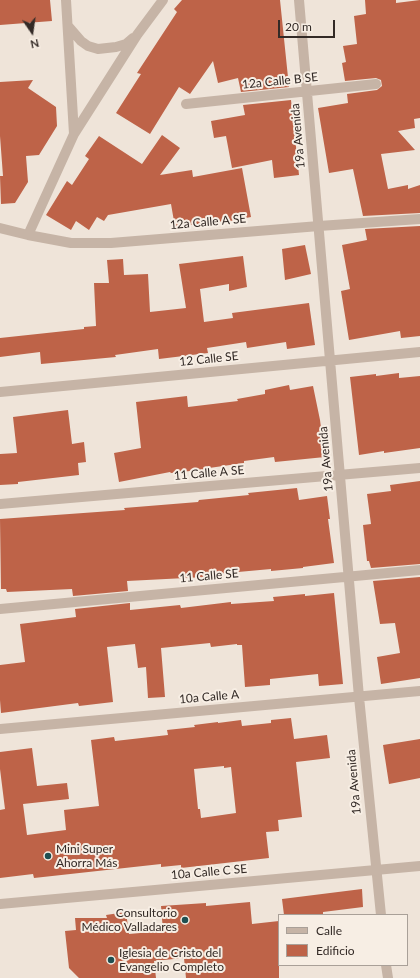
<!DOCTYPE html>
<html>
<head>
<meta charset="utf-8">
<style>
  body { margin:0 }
  #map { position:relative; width:420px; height:978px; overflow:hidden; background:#efe4d9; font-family:Lato,sans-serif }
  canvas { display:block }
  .legend { position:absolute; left:278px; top:914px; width:130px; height:52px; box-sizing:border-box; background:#f7eee4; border:1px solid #a9a098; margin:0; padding:5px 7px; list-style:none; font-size:12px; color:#332a26 }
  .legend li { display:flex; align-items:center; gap:8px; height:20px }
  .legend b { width:20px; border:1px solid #a9a098 }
  .north { position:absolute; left:12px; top:12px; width:40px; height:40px; -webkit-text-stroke:3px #f7eee4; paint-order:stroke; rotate:167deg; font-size:11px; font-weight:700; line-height:16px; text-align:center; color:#332a26 }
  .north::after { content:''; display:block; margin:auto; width:14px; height:18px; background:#332a26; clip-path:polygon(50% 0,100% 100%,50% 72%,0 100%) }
  .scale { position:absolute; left:278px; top:20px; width:57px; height:18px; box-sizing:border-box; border:2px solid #332a26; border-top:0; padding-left:5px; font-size:12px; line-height:14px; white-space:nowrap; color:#332a26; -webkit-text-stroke:3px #f7eee4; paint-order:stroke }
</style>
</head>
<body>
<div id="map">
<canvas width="420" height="978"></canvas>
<ul class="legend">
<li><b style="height:5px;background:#c6b4a6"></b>Calle</li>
<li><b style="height:11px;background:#be6348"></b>Edificio</li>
</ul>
<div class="north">N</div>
<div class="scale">20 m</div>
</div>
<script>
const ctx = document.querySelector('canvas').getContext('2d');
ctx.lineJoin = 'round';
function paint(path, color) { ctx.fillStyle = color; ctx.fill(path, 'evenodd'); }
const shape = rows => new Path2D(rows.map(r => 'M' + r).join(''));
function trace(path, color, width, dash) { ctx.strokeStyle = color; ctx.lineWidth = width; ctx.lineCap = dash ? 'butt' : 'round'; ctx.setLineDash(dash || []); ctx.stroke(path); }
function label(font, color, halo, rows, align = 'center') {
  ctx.font = font + ' Lato,sans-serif'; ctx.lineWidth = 4; ctx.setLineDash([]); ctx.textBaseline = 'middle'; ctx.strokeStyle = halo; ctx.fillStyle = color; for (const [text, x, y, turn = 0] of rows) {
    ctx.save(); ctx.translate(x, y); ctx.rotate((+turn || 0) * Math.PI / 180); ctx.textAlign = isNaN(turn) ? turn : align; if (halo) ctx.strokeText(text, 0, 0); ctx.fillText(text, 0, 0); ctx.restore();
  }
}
const building = shape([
  [0,0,50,0,52,21,0,25],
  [182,0,280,0,289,87,241,92,238,78,218,83,213,61,190,94,179,87,150,134,116,113,141,74,137,73,177,12,174,9],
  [365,0,396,0,396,3,420,0,420,118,414,119,415,128,398,131,415,150,381,154,388,189,408,185,408,189,420,185,420,213,363,216,353,169,329,173,318,108,348,103,347,94,377,90,382,86,381,80,376,78,345,81,342,63,346,62,343,46,357,44,354,16,366,14],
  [33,80,28,88,56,107,57,126,39,155,26,156,28,182,15,203,1,204,0,176,3,176,0,136,0,82],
  [291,100,299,175,274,178,272,160,232,168,226,136,214,138,211,121,245,115,243,105],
  [162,135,180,148,160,175,192,170,193,177,242,168,251,217,225,222,225,221,175,227,171,204,108,215,104,221,97,217,89,230,76,221,71,230,46,215,67,181,72,185,89,159,85,156,99,136,142,164],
  [420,226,420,336,401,338,400,331,349,340,341,291,350,289,342,245,367,240,365,229],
  [305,245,311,274,285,280,282,249],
  [243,256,247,287,229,291,229,284,200,289,204,322,233,318,232,313,309,303,315,345,287,349,286,342,247,348,246,342,207,348,208,353,159,359,158,349,115,355,116,357,41,364,40,352,0,357,0,338,84,329,84,327,96,326,94,283,109,283,107,260,123,259,124,275,148,274,150,312,186,308,179,264],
  [399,373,399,378,420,376,420,448,384,453,384,451,359,455,350,377,376,374,376,376],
  [289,385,290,390,313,386,320,420,325,457,275,462,274,457,244,461,244,463,209,468,209,469,171,473,170,472,119,482,114,453,141,448,136,402,187,396,188,407,238,401,237,399,265,394,265,390],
  [68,410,72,444,84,442,86,462,78,463,79,475,18,482,18,484,0,485,0,454,17,453,13,417],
  [420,481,420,564,371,568,369,561,367,561,363,525,371,524,367,494,391,491,390,485],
  [297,488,299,500,327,496,330,519,328,519,334,563,303,567,303,568,271,571,271,569,205,575,205,577,127,581,128,591,73,596,72,589,7,592,6,589,1,589,0,519,125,510,124,508,198,502,199,500,249,495,248,493],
  [420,577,420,678,381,684,377,657,400,653,395,623,380,624,373,581],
  [334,593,343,684,319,686,318,674,270,679,270,685,245,687,242,645,237,645,237,644,211,647,210,643,161,648,165,697,148,698,146,667,138,668,135,644,107,647,113,702,79,706,78,703,1,713,0,700,0,665,25,662,20,624,76,617,75,609,130,603,130,610,180,605,181,608,231,602,231,604,274,601,273,597,305,594,305,596],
  [291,718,294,739,327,735,330,758,296,762,302,817,278,820,279,831,266,832,269,858,181,868,181,865,161,867,161,864,34,878,33,874,0,878,0,810,5,809,0,769,0,752,32,748,37,786,67,783,69,799,23,804,27,835,66,830,64,810,99,806,91,740,114,737,115,741,168,735,167,730,195,727,194,725,218,722,218,723,241,720,242,726,271,723,271,720],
  [224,766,224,768,231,767,236,813,201,818,200,809,198,809,194,769],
  [420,739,420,778,389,784,383,745],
  [362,889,363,907,323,912,323,915,284,915,282,899],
  [250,902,252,924,279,921,279,978,186,978,184,958,154,961,156,978,79,978,69,968,65,931,76,930,75,918,107,918,106,915,126,912,129,934,163,931,161,906,206,903,206,906]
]);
const minor = shape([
  [299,0,359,697,381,915],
  [68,26,81,41,88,46,98,49,116,47,126,44,133,38],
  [186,104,376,84],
  [74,134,137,35,163,0],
  [0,228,28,235,71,243,111,243,319,226,420,219],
  [28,235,74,134,66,0],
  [0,392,420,352],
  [0,504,420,468],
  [0,609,420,570],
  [0,729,420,691],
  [386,965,388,978]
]);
const tertiary = shape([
  [0,904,420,866]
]);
const markers = [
  [48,856,4,"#1f4f51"],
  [185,920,4,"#1f4f51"],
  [111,960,4,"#1f4f51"]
];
const streetNames = [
  ["12a Calle B SE",280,81,-6],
  ["19a Avenida",298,136,-95],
  ["12a Calle A SE",208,222,-5],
  ["12 Calle SE",209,359,-6],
  ["19a Avenida",326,459,-95],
  ["11 Calle A SE",209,473,-5],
  ["11 Calle SE",209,576,-5],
  ["10a Calle A",209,697,-5],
  ["19a Avenida",354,782,-95],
  ["10a Calle C SE",209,872,-5]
];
const poiNames = [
  ["Mini Super",56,849],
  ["Ahorra Más",56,863],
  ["Consultorio",177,913,"right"],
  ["Médico Valladares",177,927,"right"],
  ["Iglesia de Cristo del",119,953],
  ["Evangelio Completo",119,967]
];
paint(building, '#be6348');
trace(minor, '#c6b4a6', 10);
trace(tertiary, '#c6b4a6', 10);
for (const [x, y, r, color] of markers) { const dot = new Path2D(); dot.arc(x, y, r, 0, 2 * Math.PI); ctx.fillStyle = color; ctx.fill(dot); trace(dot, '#f7eee4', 1.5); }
label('12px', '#332a26', '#f7eee4', streetNames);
label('12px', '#332a26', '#f7eee4', poiNames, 'left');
</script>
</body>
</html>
